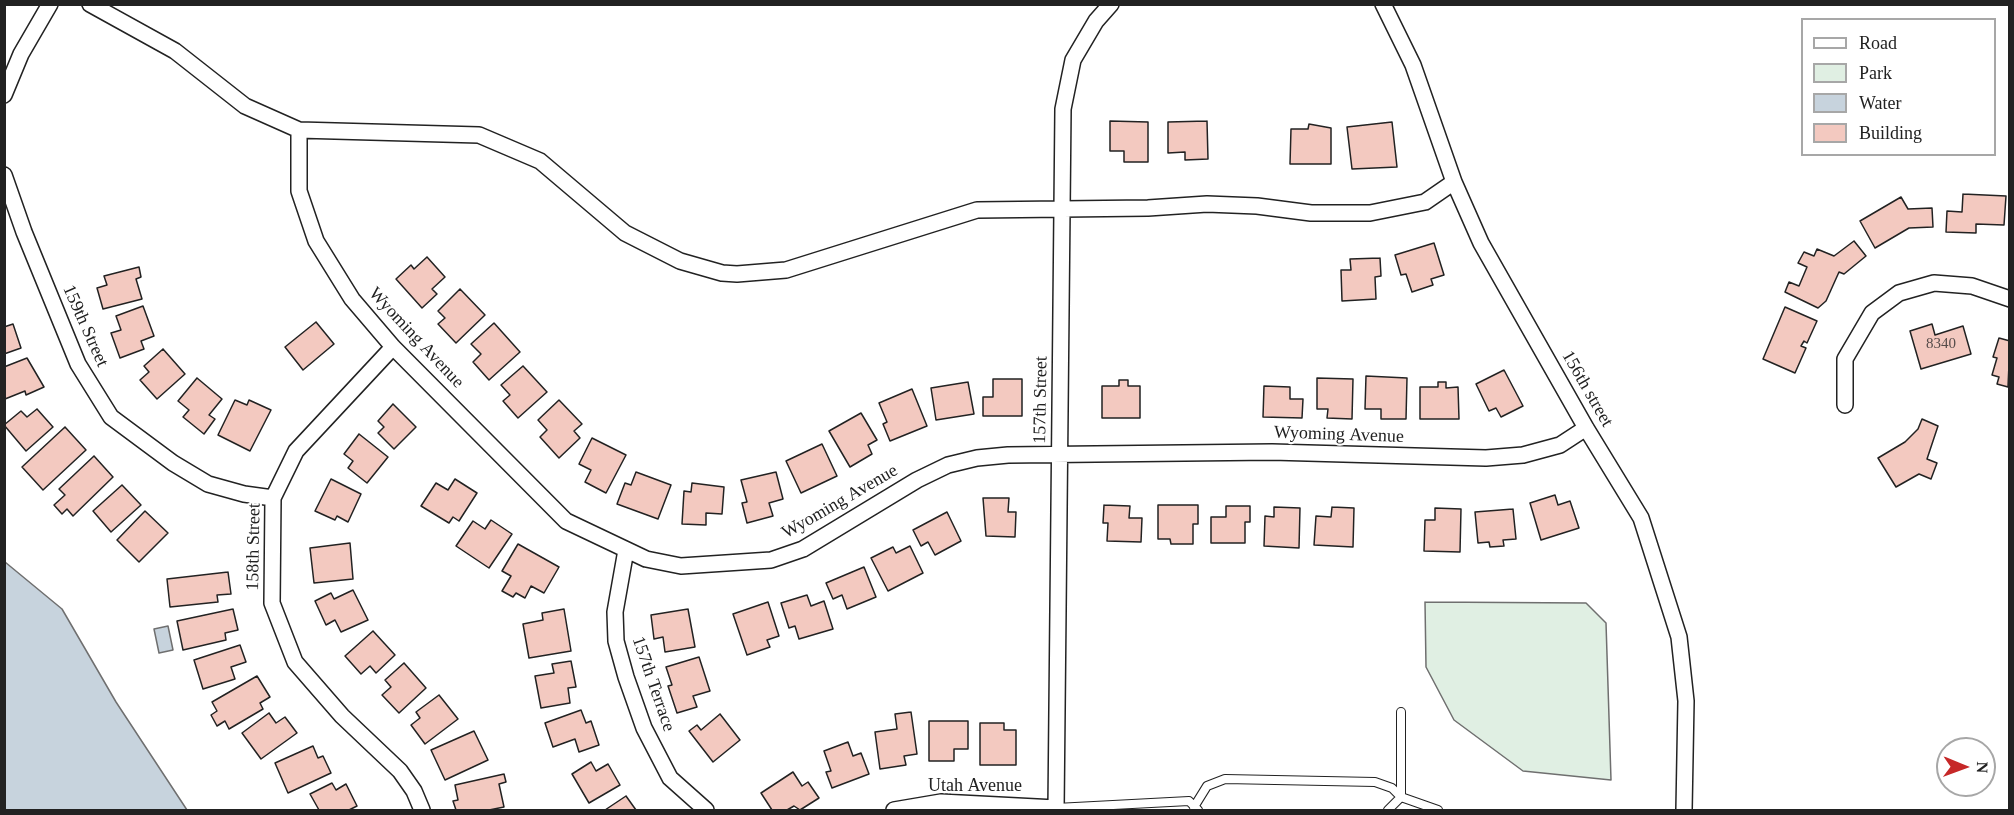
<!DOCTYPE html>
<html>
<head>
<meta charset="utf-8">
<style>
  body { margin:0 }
  #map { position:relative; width:2014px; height:815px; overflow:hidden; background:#fff; font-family:"Times New Roman",serif }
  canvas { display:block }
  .frame { position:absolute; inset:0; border:6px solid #222; pointer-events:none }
  .legend { position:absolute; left:1801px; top:18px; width:195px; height:138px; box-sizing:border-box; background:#fff; border:2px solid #a7a7a7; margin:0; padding:8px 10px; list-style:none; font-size:18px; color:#222 }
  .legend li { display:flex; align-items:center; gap:12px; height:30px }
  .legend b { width:30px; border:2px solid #a7a7a7 }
  .north { position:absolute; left:1936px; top:737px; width:60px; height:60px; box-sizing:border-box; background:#fff; border:2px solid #a7a7a7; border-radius:50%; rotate:91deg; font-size:16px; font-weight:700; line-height:24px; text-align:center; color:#222 }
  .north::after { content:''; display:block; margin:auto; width:21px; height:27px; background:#c62828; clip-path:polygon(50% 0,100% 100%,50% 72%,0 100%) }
</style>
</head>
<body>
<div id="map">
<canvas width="2014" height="815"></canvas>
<div class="frame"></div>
<ul class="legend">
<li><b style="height:8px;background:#fff"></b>Road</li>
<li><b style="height:16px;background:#e0efe3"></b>Park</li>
<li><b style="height:16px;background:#c7d3dd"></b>Water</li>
<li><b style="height:16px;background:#f3c9c0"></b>Building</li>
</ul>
<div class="north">N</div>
</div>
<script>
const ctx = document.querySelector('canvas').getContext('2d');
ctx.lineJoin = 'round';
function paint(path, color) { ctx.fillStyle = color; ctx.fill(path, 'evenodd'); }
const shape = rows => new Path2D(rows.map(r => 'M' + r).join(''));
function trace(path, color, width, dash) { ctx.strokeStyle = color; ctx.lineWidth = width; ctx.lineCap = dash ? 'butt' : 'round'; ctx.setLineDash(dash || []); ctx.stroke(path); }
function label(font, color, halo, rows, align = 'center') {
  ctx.font = font + ' "Times New Roman",serif'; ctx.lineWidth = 4.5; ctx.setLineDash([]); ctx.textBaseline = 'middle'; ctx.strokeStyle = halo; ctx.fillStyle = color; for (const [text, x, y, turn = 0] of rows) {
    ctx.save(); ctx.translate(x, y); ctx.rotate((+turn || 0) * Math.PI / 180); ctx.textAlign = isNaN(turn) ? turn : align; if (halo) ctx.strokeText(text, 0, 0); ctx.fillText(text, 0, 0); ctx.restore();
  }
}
const green = shape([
  [1425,602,1586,603,1606,623,1611,780,1523,771,1454,720,1426,667,1425,602]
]);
const water = shape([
  [5,562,62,609,116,702,187,810,5,810,5,562],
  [168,626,173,650,159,653,154,629,168,626]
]);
const building = shape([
  [1110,121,1148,122,1148,162,1124,162,1124,151,1110,151,1110,121],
  [1207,121,1208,159,1185,160,1185,152,1168,153,1168,122,1207,121],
  [1392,122,1397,167,1352,169,1347,127,1392,122],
  [1309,124,1331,128,1331,164,1290,164,1291,129,1308,129,1309,124],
  [1963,194,2006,196,2004,225,1976,224,1976,233,1946,232,1947,211,1962,212,1963,194],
  [1901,197,1908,209,1932,208,1933,227,1909,228,1875,248,1860,221,1901,197],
  [1854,241,1866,256,1844,274,1839,272,1826,301,1818,308,1785,292,1789,282,1799,286,1807,267,1798,263,1804,252,1814,256,1817,249,1834,256,1854,241],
  [1434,243,1444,275,1431,279,1433,285,1412,292,1406,274,1401,275,1395,255,1434,243],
  [427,257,445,277,432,289,437,294,422,308,396,279,411,265,414,269,427,257],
  [1380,258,1381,276,1375,277,1376,299,1342,301,1341,270,1351,270,1350,259,1380,258],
  [139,267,141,277,136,279,142,299,103,309,97,288,107,285,104,276,139,267],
  [460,289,485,315,456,343,438,324,445,318,438,311,460,289],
  [143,306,154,336,141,341,144,349,120,358,111,333,121,330,116,316,143,306],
  [1785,307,1817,321,1807,343,1804,341,1801,346,1806,348,1795,373,1763,359,1785,307],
  [316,322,334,344,303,370,285,347,316,322],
  [494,323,520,352,489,380,473,362,481,354,471,344,494,323],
  [13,324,21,348,4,354,4,327,13,324],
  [1932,324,1935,335,1963,326,1971,354,1921,369,1910,331,1932,324],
  [1999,338,2010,341,2008,387,1997,384,1999,377,1992,375,1997,358,1993,357,1999,338],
  [163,349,185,374,157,399,140,380,149,372,144,366,163,349],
  [27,358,44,387,26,395,25,391,5,399,4,367,27,358],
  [523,366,547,392,518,418,503,401,510,395,501,385,523,366],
  [1504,370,1523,406,1501,417,1496,408,1489,411,1476,384,1504,370],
  [1366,376,1407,378,1406,419,1381,419,1381,409,1365,409,1366,376],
  [197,378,222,399,209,415,215,419,204,434,183,417,189,410,178,401,197,378],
  [1317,378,1353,379,1352,419,1327,418,1328,409,1317,409,1317,378],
  [993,379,1022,379,1022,416,983,416,983,397,993,397,993,379],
  [1119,380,1128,380,1128,386,1140,386,1140,418,1102,418,1102,386,1119,386,1119,380],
  [968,382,974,414,936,420,931,388,968,382],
  [1438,382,1446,382,1446,388,1458,387,1459,419,1420,419,1420,387,1438,387,1438,382],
  [1264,386,1290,387,1290,399,1303,399,1302,418,1263,417,1264,386],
  [912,389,927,426,890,441,883,424,887,422,879,403,912,389],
  [235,400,247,405,249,400,271,410,250,451,218,435,235,400],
  [559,400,582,424,574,431,580,438,559,458,540,437,547,430,538,420,559,400],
  [393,404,416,427,394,449,378,433,384,427,378,421,393,404],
  [37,409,53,427,26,451,4,425,21,411,27,417,37,409],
  [861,413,877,440,868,445,872,454,850,467,829,431,861,413],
  [1922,419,1938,426,1927,459,1937,463,1931,479,1919,474,1896,487,1878,458,1905,442,1918,429,1922,419],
  [65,427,86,450,43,490,22,467,65,427],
  [359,434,388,457,367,483,348,468,353,461,344,454,359,434],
  [592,438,626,455,606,493,585,482,591,470,579,464,592,438],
  [822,444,837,476,801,493,786,461,822,444],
  [94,456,113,477,73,516,67,509,62,514,54,505,65,495,59,489,94,456],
  [636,472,671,485,658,519,617,504,625,483,631,485,636,472],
  [776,472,783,499,769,503,773,516,747,523,742,503,747,502,741,480,776,472],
  [331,479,361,494,348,522,337,516,335,520,315,511,331,479],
  [455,479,477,493,459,521,453,517,449,523,421,506,436,483,448,490,455,479],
  [692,483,724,487,722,514,706,513,706,525,682,524,684,491,691,492,692,483],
  [122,485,141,505,111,532,93,511,122,485],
  [1555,495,1558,505,1570,501,1579,528,1541,540,1530,503,1555,495],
  [983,498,1009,498,1008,512,1016,512,1015,537,986,536,983,498],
  [1104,505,1130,506,1129,518,1142,518,1141,542,1107,541,1108,523,1103,523,1104,505],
  [1158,505,1198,505,1198,524,1193,524,1193,544,1171,544,1170,539,1158,539,1158,505],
  [1226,506,1250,506,1250,522,1245,522,1245,543,1211,543,1211,517,1226,517,1226,506],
  [1274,507,1300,508,1299,548,1264,546,1265,516,1274,517,1274,507],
  [1332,507,1354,508,1353,547,1314,545,1316,516,1331,517,1332,507],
  [1435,508,1461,509,1460,552,1424,551,1425,520,1435,520,1435,508],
  [1513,509,1516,539,1503,540,1504,546,1490,547,1489,542,1478,543,1475,512,1513,509],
  [145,511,168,533,139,562,117,540,145,511],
  [947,512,961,541,935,555,928,542,921,546,913,530,947,512],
  [491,520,512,534,489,568,456,546,473,521,485,529,491,520],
  [350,543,353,579,314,583,310,548,350,543],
  [518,544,559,567,544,593,531,586,525,598,516,593,513,597,502,591,511,576,502,571,518,544],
  [910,546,923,573,888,591,871,558,893,547,896,553,910,546],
  [864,567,876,597,847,609,842,595,833,599,826,583,864,567],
  [228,572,231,594,217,595,218,602,170,607,167,579,228,572],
  [353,590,368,620,341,632,335,620,326,625,315,601,331,593,334,599,353,590],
  [807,595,811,606,824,601,833,629,799,639,795,626,789,628,781,603,807,595],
  [768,602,779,636,767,640,770,647,747,655,733,614,768,602],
  [233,609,238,630,225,633,226,640,183,650,177,621,233,609],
  [564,609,571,651,529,658,523,624,543,620,542,613,564,609],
  [688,609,695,647,665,652,663,637,654,639,651,615,688,609],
  [373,631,395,655,376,673,370,666,361,674,345,656,373,631],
  [240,645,246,662,231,667,235,679,203,689,194,660,240,645],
  [699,657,710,691,693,696,697,707,677,713,668,686,672,685,666,667,699,657],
  [571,661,576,687,568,688,570,703,541,708,535,676,554,673,552,664,571,661],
  [404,663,426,688,399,713,382,695,391,687,385,680,404,663],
  [257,676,270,697,260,703,263,709,229,729,225,721,217,726,211,715,217,711,212,702,257,676],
  [439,695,458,719,425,744,411,725,420,718,416,712,439,695],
  [581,710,586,723,591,721,599,745,579,752,575,739,553,747,545,723,581,710],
  [911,712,917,754,904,756,906,765,880,769,875,732,897,729,895,714,911,712],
  [269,713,276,723,285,717,297,733,261,759,242,733,269,713],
  [720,714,740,740,713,762,689,731,697,725,701,730,720,714],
  [929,721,968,721,968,749,954,749,954,761,929,761,929,721],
  [980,723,1004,723,1004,730,1016,730,1016,765,980,765,980,723],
  [474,731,488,760,445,780,431,750,474,731],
  [848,742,853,756,861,753,869,774,832,788,826,772,831,771,824,751,848,742],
  [313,746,318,758,323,756,331,773,288,793,275,763,313,746],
  [591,762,596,771,608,764,620,785,589,803,572,774,591,762],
  [793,772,802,786,808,782,819,798,800,810,794,806,787,810,772,810,761,793,793,772],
  [504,774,506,782,499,784,504,807,489,810,456,810,453,801,458,800,455,785,504,774],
  [332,783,336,790,346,784,357,806,349,810,319,810,310,794,332,783],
  [626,796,636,810,605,810,626,796]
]);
const lane = shape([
  [1194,807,1207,786,1225,779,1375,782,1392,788,1401,797,1438,810],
  [1056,808,1189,801,1198,810],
  [1388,810,1401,797,1401,712]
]);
const street = shape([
  [90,4,175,51,245,106,299,130,479,135,540,161,625,233,680,261,722,273,737,274,786,270,977,210,1148,208,1207,204,1257,206,1311,213,1370,213,1425,202,1454,182],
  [1383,4,1413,65,1454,182,1481,243,1586,428,1641,518,1679,637,1686,701,1684,810],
  [4,95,21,54,50,4],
  [299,130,299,191,316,241,352,299,393,347,566,521,646,559,681,566,771,560,803,549,917,480,948,465,977,458,1008,455,1272,452,1486,458,1523,455,1560,445,1586,428],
  [4,175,24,232,78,364,111,417,173,463,208,484,244,494,273,498],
  [393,347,296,451,273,498,272,603,295,662,342,716,400,771,414,791,422,810],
  [1845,405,1845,359,1872,313,1899,293,1934,283,1972,286,2010,299],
  [626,550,615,612,616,641,626,677,644,728,670,778,706,810],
  [894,810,941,802,1056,808],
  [1056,810,1063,109,1073,60,1096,21,1111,4]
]);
const numberNames = [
  ["8340",1941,344]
];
const streetNames = [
  ["159th Street",85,326,66],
  ["Wyoming Avenue",416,338,47],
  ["156th street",1587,389,60],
  ["157th Street",1041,400,-89],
  ["Wyoming Avenue",1339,435,2],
  ["Wyoming Avenue",840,502,-30],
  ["158th Street",254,547,-89],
  ["157th Terrace",653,684,71],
  ["Utah Avenue",975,786]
];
paint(green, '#e0efe3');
trace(green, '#6f6f6f', 1.5);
paint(water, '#c7d3dd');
trace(water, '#6f6f6f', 1.5);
paint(building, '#f3c9c0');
trace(building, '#222', 1.5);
trace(lane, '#222', 10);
trace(street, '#222', 18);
trace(lane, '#fff', 8);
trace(street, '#fff', 15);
label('15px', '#564c4a', null, numberNames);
label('18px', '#222', '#fff', streetNames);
</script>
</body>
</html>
